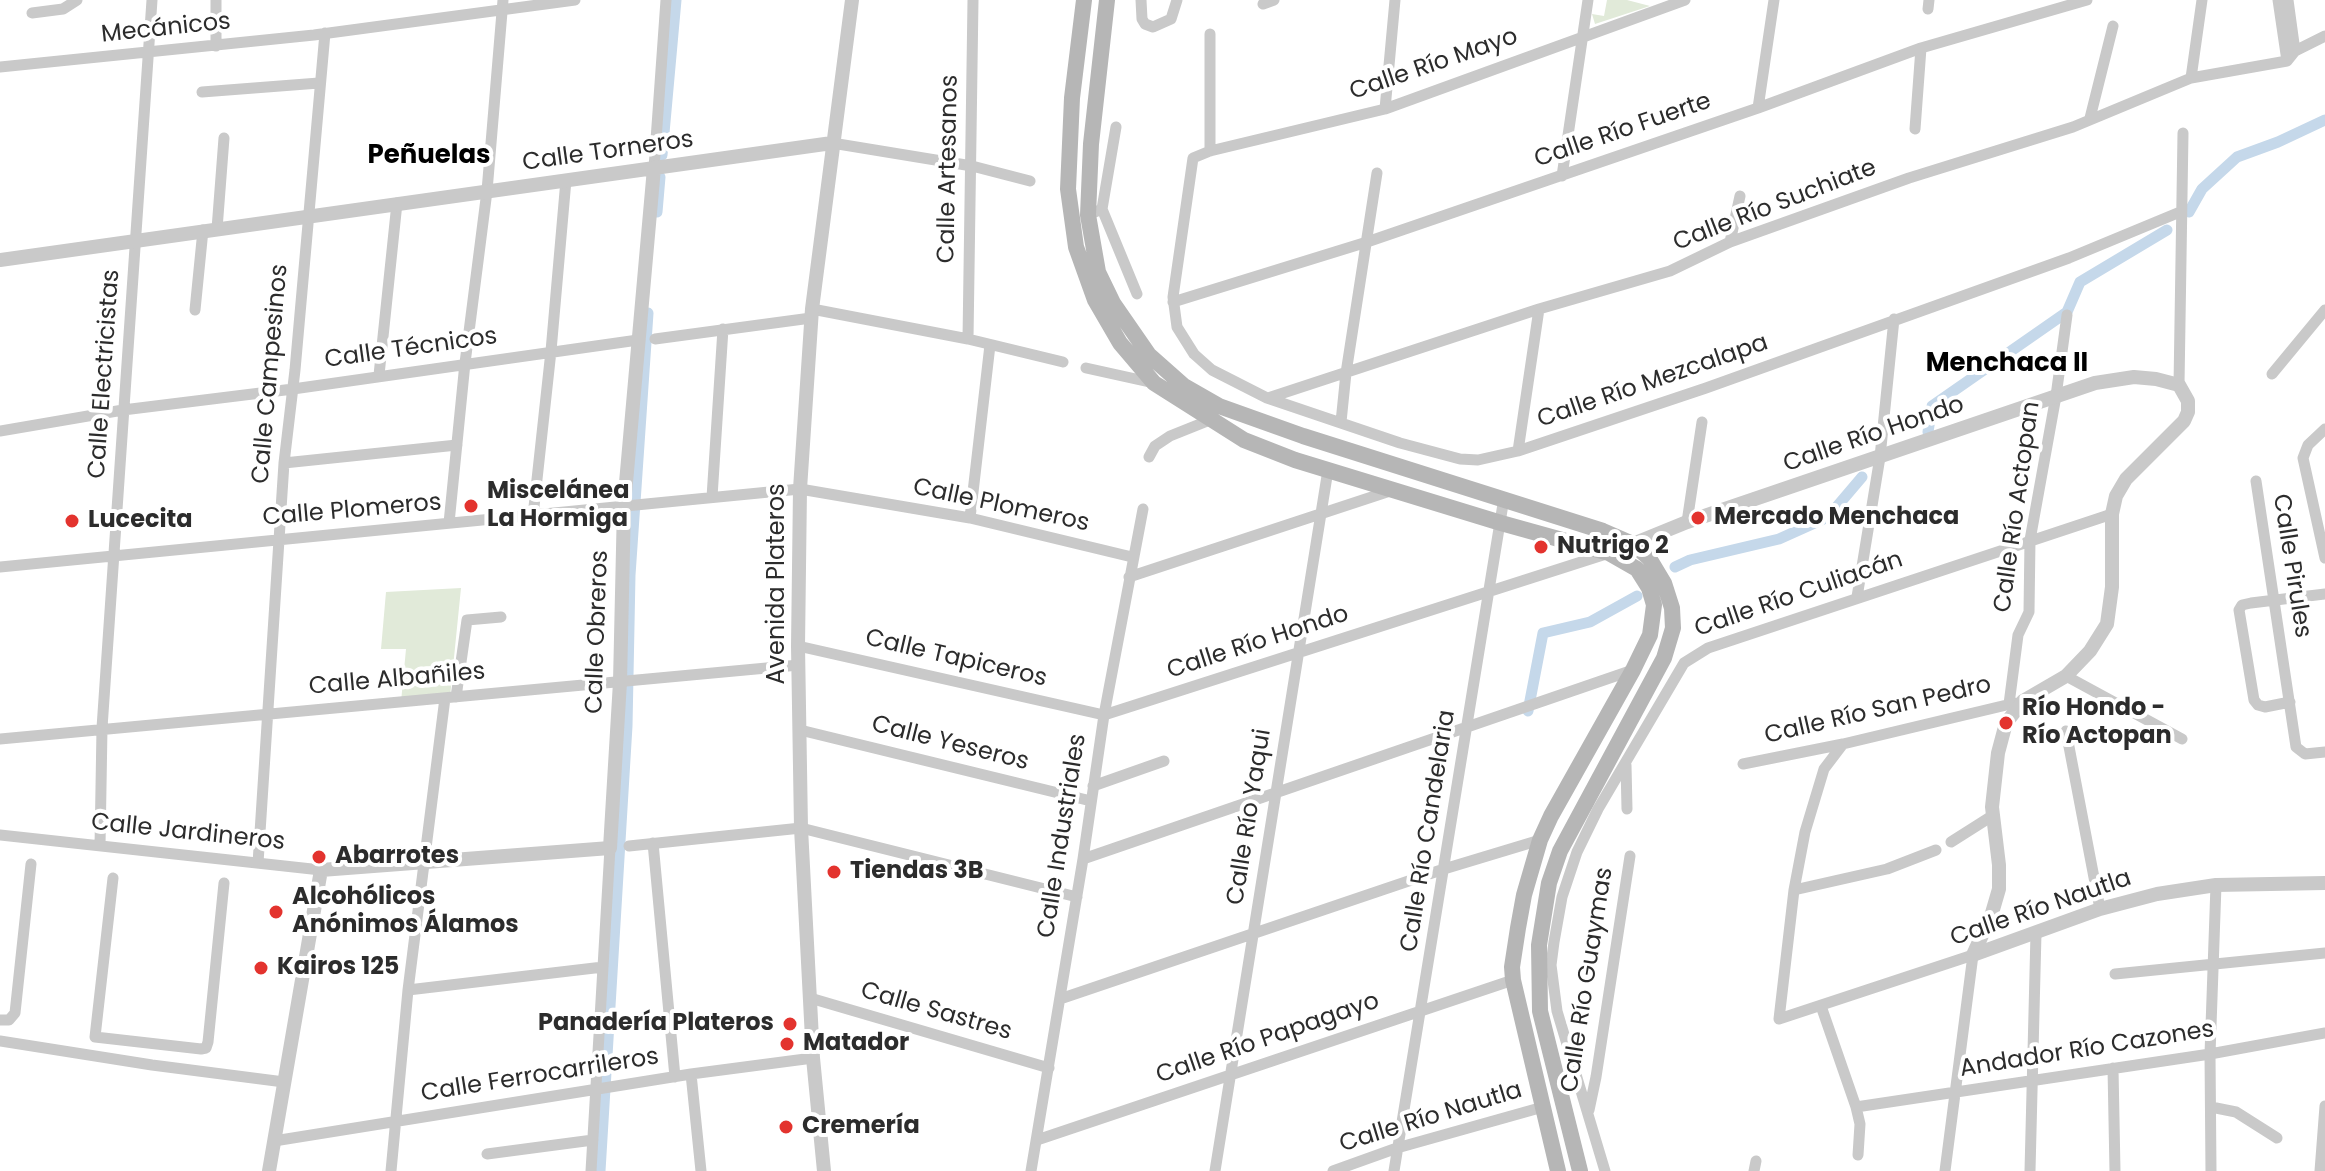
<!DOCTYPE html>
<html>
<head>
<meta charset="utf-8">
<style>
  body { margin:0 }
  canvas { display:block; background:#fff }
</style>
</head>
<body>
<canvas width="2325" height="1171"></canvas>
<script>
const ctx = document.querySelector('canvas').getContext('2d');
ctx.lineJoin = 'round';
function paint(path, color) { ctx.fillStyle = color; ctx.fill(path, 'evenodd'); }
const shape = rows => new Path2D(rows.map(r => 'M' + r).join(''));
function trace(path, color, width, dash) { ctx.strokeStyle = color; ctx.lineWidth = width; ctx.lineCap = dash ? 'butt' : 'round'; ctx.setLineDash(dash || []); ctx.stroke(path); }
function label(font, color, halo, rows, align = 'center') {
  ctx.font = font + ' Poppins,sans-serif'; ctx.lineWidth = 8; ctx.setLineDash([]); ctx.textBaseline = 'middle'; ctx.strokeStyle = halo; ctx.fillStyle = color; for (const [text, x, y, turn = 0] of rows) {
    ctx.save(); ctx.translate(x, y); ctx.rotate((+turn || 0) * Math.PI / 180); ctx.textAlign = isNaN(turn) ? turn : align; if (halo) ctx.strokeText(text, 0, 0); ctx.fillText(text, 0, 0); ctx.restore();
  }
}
const green = shape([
  [1607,0,1627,0,1650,6,1595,24,1592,14,1604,16],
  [461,588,450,697,401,702,406,649,381,649,386,592]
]);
const canal = shape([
  [662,155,676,0],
  [657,212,660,177],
  [2189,212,2202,189,2237,157,2278,142,2325,120],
  [1928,432,1932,406,2067,312,2080,282,2167,230],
  [1675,567,1690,560,1779,539,1828,517,1862,477],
  [1528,711,1543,633,1590,622,1637,596],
  [600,1171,627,726,630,575,648,313]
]);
const minor = shape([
  [1141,0,1142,19,1145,24,1153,27,1171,19,1177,0],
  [1685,0,1385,109,1210,151,1193,158,1173,297,1177,327,1194,354,1212,370,1267,398,1400,443,1460,459,1478,460,1518,451,1706,388,2069,258,2180,212],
  [2278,0,2287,61],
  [2288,0,2295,51],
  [1263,4,1274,0],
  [1928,9,1929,0],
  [32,13,63,9,77,0],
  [216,46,216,0],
  [0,67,314,35,575,0],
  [2191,78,2202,0],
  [202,92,319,83],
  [1758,108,1774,0],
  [1385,109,1395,0],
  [2090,118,2113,26],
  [1915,129,1921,48],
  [832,143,972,166,1030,181],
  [1210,151,1210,34],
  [654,168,666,0],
  [1562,176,1588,0],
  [1102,209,1116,127],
  [1088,215,1102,209,1137,294],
  [217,229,224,138],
  [1730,242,1740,196],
  [1173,302,1367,242,1758,108,1921,48,2087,0],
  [812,309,968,339,1063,362],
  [195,310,203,230],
  [655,339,811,318],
  [968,339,973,0],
  [1086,368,1154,383],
  [2272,374,2325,310],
  [379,375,397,203],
  [2179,385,2183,133],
  [1268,398,1539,309,1670,271,1730,242,1909,178,2073,127,2191,78,2287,61,2295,51,2325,36],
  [1341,422,1346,373,1377,173],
  [2325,429,2308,445,2303,458,2325,558],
  [0,431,123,410,293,389,638,340],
  [1518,451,1539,309],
  [1149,457,1155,446,1170,436,1210,420],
  [284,463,457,445],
  [2256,481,2296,747,2305,754,2325,752],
  [712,497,723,329],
  [533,516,551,351,566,180],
  [970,518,990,345],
  [1687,522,1702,422],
  [449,523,465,363,487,191,503,0],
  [0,567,800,489,970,518,1132,557],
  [1129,577,1393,490],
  [1857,597,1880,457,1894,319],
  [798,646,1104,715],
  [2066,676,2182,739],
  [456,697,467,620,501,617],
  [2290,702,2265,707,2258,705,2254,700,2239,610,2242,605,2251,603,2325,594],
  [2009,704,2018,635,2029,612,2030,540,2056,396,2067,315],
  [1104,715,1606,554],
  [800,730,1091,801],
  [2066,731,2100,909],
  [0,739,799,665],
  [1843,744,1824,769,1805,832,1794,890,1779,1019,1973,955,1945,1171],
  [1743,764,1843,744,2015,703],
  [1626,765,1627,809],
  [1093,786,1164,761],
  [0,835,321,870],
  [1951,842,1992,816],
  [653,843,675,1077],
  [100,846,102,728,152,0],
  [629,846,801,828,1077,897],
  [1083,859,1633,670],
  [258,863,284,463,295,370,325,33],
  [113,878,95,1037,201,1049,206,1048,208,1042,224,883],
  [1794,890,1887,869,1936,850],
  [2115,974,2325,953],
  [408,990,603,967],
  [810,998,1049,1068],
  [1060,999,1444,869,1540,840],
  [1821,1006,1856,1107,1860,1124,1858,1155],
  [0,1020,9,1020,15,1013,31,864],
  [0,1041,152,1065,284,1082],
  [2113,1068,2115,1171],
  [691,1074,701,1171],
  [1856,1107,2210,1054,2325,1033],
  [2211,1107,2236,1112,2277,1138],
  [1589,1110,1596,1077,1630,856],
  [1037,1140,1513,980],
  [274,1141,691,1074,813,1058],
  [487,1154,593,1140],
  [391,1171,408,990,445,698],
  [591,1171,610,848],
  [1031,1171,1083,859,1104,715,1143,509],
  [1215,1171,1328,470],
  [1333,1171,1397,1148,1543,1107],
  [1394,1171,1504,498],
  [1605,1171,1557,1011,1551,965,1554,942,1562,897,1577,852,1598,809,1684,663,1708,648,2112,514],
  [1754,1171,1756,1161],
  [2030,1171,2036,933],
  [2211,1171,2210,1054,2216,885],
  [2320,1171,2325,1106]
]);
const tertiary = shape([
  [0,260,832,143],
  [1633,544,1687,522,2095,383,2134,377,2156,379,2179,385,2188,401,2188,412,2184,421,2126,479,2116,496,2112,514,2112,587,2107,624,2090,651,2066,676,2023,701,2006,723,1998,753,1992,807,1999,865,1999,889,1992,913,1973,955],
  [1973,955,2100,909,2157,894,2216,885,2325,883],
  [269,1171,321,870,610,848,620,682,624,505,654,168],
  [824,1171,813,1058,801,828,798,646,800,489,812,309,852,0]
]);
const secondary = shape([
  [1084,0,1072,98,1068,189,1076,247,1095,300,1120,343,1154,383,1244,440,1295,460,1501,523,1609,553,1637,569,1649,588,1654,605,1650,635,1633,670,1551,816,1540,840,1524,895,1518,928,1512,967,1513,980,1558,1171],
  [1107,0,1091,144,1088,215,1098,272,1113,303,1149,355,1184,386,1219,406,1303,436,1603,531,1633,544,1649,558,1664,583,1672,608,1673,628,1664,658,1560,851,1549,883,1539,945,1540,1011,1580,1171]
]);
const markers = [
  [471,506,8,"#e3332e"],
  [1698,518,8,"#e3332e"],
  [72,521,8,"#e3332e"],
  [1541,547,8,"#e3332e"],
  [2006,723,8,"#e3332e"],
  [319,857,8,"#e3332e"],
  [834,872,8,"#e3332e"],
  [276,912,8,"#e3332e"],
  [261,968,8,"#e3332e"],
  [790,1024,8,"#e3332e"],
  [787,1044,8,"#e3332e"],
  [786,1127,8,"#e3332e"]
];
const streetNames = [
  ["Mecánicos",166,29,-6],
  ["Calle Río Mayo",1434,65,-19],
  ["Calle Río Fuerte",1623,131,-19],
  ["Calle Torneros",608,152,-8],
  ["Calle Artesanos",949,169,-89],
  ["Calle Río Suchiate",1775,206,-21],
  ["Calle Técnicos",411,349,-8],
  ["Calle Electricistas",105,374,-86],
  ["Calle Campesinos",271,374,-85],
  ["Calle Río Mezcalapa",1653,382,-19],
  ["Calle Río Hondo",1874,435,-19],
  ["Calle Plomeros",1001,506,12],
  ["Calle Río Actopan",2018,507,-82],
  ["Calle Plomeros",352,511,-5],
  ["Calle Pirules",2291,566,81],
  ["Avenida Plateros",778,584,-90],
  ["Calle Río Culiacán",1799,595,-19],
  ["Calle Obreros",598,632,-88],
  ["Calle Río Hondo",1258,643,-18],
  ["Calle Tapiceros",956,659,13],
  ["Calle Albañiles",397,680,-5],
  ["Calle Río San Pedro",1878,711,-13],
  ["Calle Yeseros",950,744,14],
  ["Calle Río Yaqui",1250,817,-81],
  ["Calle Río Candelaria",1429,831,-81],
  ["Calle Jardineros",188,833,6],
  ["Calle Industriales",1063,836,-81],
  ["Calle Río Nautla",2041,909,-19],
  ["Calle Río Guaymas",1588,980,-81],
  ["Calle Sastres",936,1012,16],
  ["Calle Río Papagayo",1268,1039,-19],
  ["Andador Río Cazones",2087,1050,-9],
  ["Calle Ferrocarrileros",540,1076,-9],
  ["Calle Río Nautla",1431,1118,-17]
];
const poiNames = [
  ["Miscelánea",487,492],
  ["La Hormiga",487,520],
  ["Mercado Menchaca",1714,518],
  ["Lucecita",88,521],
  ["Nutrigo 2",1557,547],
  ["Río Hondo -",2022,709],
  ["Río Actopan",2022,737],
  ["Abarrotes",335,857],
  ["Tiendas 3B",850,872],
  ["Alcohólicos",292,898],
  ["Anónimos Álamos",292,926],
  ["Kairos 125",277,968],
  ["Panadería Plateros",774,1024,"right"],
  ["Matador",803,1044],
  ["Cremería",802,1127]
];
const neighbourhoodNames = [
  ["Peñuelas",429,156],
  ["Menchaca II",2007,364]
];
paint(green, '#e1ead9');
trace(canal, '#c5d8ea', 11);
trace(minor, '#c9c9c9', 11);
trace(tertiary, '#c9c9c9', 14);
trace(secondary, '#b6b6b6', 16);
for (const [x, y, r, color] of markers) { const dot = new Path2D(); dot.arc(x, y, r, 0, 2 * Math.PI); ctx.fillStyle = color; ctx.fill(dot); trace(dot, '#fff', 3); }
label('24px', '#2c2c2c', '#fff', streetNames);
label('bold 24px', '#2c2c2c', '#fff', poiNames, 'left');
label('bold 26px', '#000', '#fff', neighbourhoodNames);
</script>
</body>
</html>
